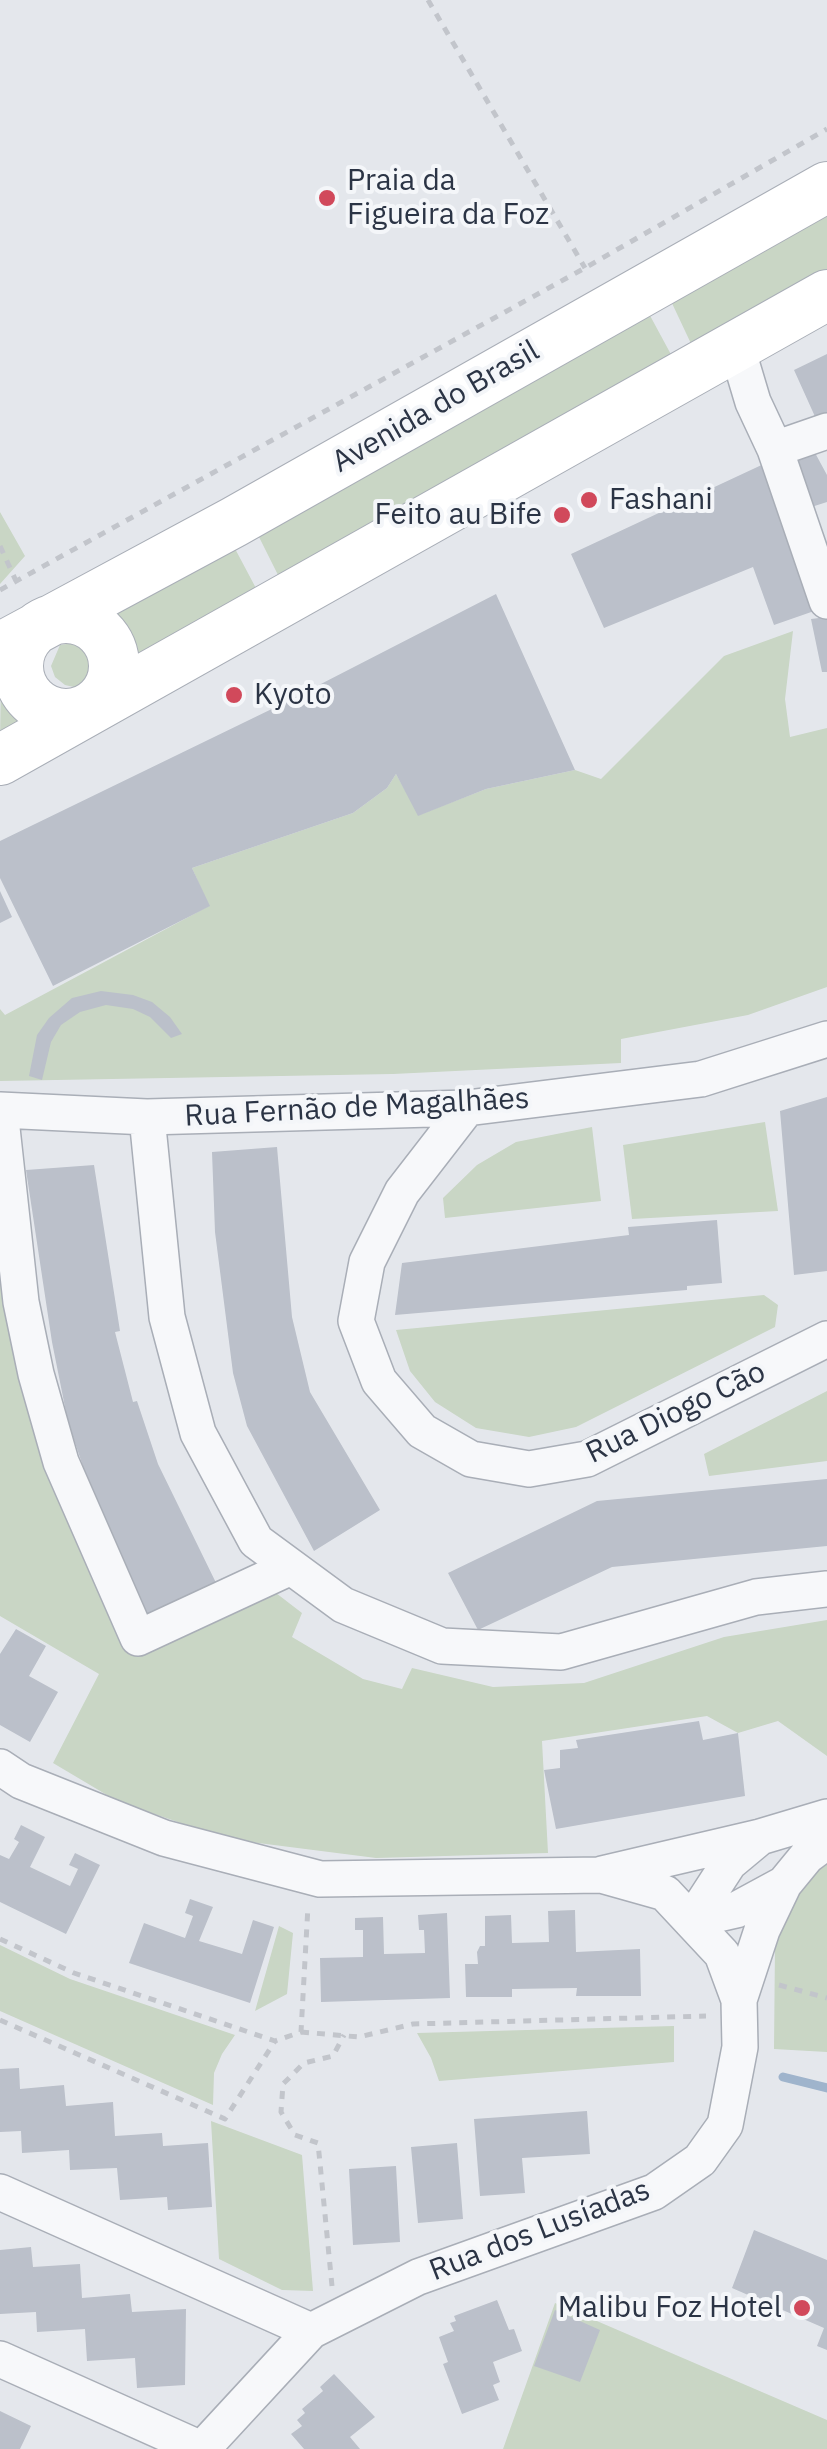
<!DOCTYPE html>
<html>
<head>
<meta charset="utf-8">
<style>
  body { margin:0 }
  canvas { display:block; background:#e4e7ec }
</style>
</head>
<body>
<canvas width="827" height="2449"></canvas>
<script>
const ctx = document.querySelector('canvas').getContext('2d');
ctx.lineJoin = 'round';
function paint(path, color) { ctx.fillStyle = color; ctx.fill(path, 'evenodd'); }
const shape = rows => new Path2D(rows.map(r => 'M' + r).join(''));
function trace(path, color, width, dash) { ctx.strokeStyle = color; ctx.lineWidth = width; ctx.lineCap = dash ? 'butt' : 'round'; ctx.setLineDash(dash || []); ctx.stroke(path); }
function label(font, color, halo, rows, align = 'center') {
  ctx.font = font + ' "IBM Plex Sans",sans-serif'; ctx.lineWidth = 8; ctx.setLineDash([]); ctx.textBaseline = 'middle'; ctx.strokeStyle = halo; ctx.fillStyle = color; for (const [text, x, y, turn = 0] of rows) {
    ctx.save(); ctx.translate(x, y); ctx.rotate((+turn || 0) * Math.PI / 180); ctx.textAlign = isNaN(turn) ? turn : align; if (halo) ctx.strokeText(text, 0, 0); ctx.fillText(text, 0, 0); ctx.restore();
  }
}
const green = shape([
  [827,209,827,275,694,350,670,299],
  [647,310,674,360,281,581,255,529],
  [0,512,25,556,0,584],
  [232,543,258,592,134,658,126,638,111,621,118,607],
  [793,631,785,699,790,737,827,728,827,987,748,1015,621,1039,621,1063,393,1074,0,1081,0,1009,5,1015,209,906,192,868,353,813,387,788,396,774,419,815,486,789,575,770,601,779,724,656],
  [73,643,85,648,93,659,92,677,88,685,78,688,65,685,55,677,51,666,60,645],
  [1,677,7,684,8,700,20,714,30,718,0,742],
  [765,1122,778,1211,632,1219,623,1145],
  [592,1127,601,1201,445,1218,443,1198,477,1165,516,1142],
  [0,1169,13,1300,136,1644,169,1643,276,1593,302,1613,292,1637,363,1679,402,1689,412,1668,493,1687,584,1683,724,1637,827,1620,827,1756,778,1721,738,1733,707,1716,542,1741,548,1853,376,1858,227,1839,117,1801,53,1763,99,1674,0,1616],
  [764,1295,778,1305,775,1327,576,1427,529,1437,476,1428,435,1402,410,1371,396,1330],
  [827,1391,827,1461,709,1476,704,1454],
  [827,1862,827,2052,774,2049,775,1945,798,1876],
  [279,1926,293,1933,287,1994,255,2011],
  [0,1945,70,1979,235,2035,222,2054,214,2073,213,2105,0,2011],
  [674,2026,674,2062,439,2081,431,2058,417,2033],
  [211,2121,302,2155,313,2291,282,2290,219,2259],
  [555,2303,827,2420,827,2449,503,2449]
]);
const stream = shape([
  [783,2077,827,2088]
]);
const building = shape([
  [827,354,827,417,817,421,794,370],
  [814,451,827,475,827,502,805,509,787,459],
  [768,462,817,610,774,625,753,567,604,628,571,554],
  [496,594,575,770,486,789,418,816,396,774,387,788,353,813,192,868,210,906,53,986,0,878,0,841,280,705],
  [827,617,827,672,822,672,811,619],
  [0,891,12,917,0,923],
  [101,991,133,995,152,1002,170,1017,182,1034,171,1038,150,1017,133,1009,106,1005,80,1012,61,1025,51,1042,42,1080,29,1076,37,1035,49,1018,72,998],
  [827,1097,827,1271,794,1275,780,1111],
  [277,1147,292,1317,310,1392,380,1510,314,1551,247,1426,233,1373,215,1232,212,1152],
  [94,1165,120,1331,115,1332,133,1402,137,1401,158,1464,220,1591,148,1624,92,1493,68,1422,52,1342,26,1170],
  [717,1220,722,1283,687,1286,687,1290,395,1315,402,1263,629,1235,628,1227],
  [827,1479,827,1546,612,1567,478,1630,448,1573,597,1501],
  [16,1629,46,1646,29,1676,58,1692,30,1742,0,1725,0,1654],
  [699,1721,703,1740,738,1733,745,1796,556,1829,544,1770,560,1768,560,1750,578,1748,576,1740],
  [21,1825,45,1837,30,1867,70,1886,78,1869,69,1865,75,1853,100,1865,66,1934,0,1902,0,1855,9,1859,19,1842,14,1839],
  [190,1899,213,1907,199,1941,242,1954,253,1920,274,1927,250,2003,129,1963,144,1923,185,1938,193,1916,185,1913],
  [575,1910,576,1952,640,1949,641,1996,576,1996,577,1988,512,1989,512,1997,466,1997,465,1964,478,1964,477,1952,480,1946,485,1946,485,1916,511,1915,512,1943,549,1942,548,1911],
  [447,1913,450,1998,321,2002,320,1958,363,1957,363,1930,355,1930,355,1918,383,1917,384,1954,425,1953,424,1930,419,1930,418,1915],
  [19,2068,20,2089,64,2085,66,2106,113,2102,115,2136,162,2133,163,2146,208,2143,212,2207,168,2210,167,2197,120,2200,117,2168,70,2170,69,2150,22,2153,21,2131,0,2132,0,2069],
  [587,2111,590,2154,522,2158,525,2193,480,2196,474,2119],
  [457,2143,463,2219,418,2223,411,2147],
  [396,2166,400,2242,353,2245,349,2169],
  [754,2230,827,2260,827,2350,817,2346,824,2328,732,2288],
  [31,2247,33,2267,80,2264,82,2298,130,2294,132,2312,186,2309,185,2385,137,2388,135,2358,87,2361,85,2329,37,2332,36,2312,0,2314,0,2250],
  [497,2300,509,2330,514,2329,522,2351,493,2362,500,2382,493,2385,499,2400,462,2414,443,2364,448,2362,439,2337,454,2331,450,2323,456,2321,454,2316],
  [555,2310,600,2330,580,2382,534,2366],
  [334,2374,375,2417,350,2437,360,2449,304,2449,291,2434,302,2426,297,2420,305,2413,302,2409,323,2391,320,2387],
  [0,2411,31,2426,20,2449,0,2449]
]);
const path = shape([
  [428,0,585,268],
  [0,546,16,581],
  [0,590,585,268,827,129],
  [0,1939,74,1973,275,2041,301,2032,308,1906],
  [779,1985,827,1998],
  [0,2020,225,2119,275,2041],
  [301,2032,359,2037,413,2024,706,2016],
  [332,2286,318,2143,295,2135,281,2112,283,2084,304,2063,333,2056,344,2035]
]);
const street = shape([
  [736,345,753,402,775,449,827,431],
  [775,449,827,601],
  [467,1108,402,1192,367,1262,356,1321,379,1381,422,1431,471,1459,529,1469,587,1459,827,1339],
  [0,1110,147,1117,467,1108,701,1079,827,1039],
  [0,1110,21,1302,36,1374,61,1462,138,1638,291,1567],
  [147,1117,167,1317,198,1433,256,1541,343,1605,442,1646,561,1652,756,1597,827,1589],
  [0,1767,21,1781,164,1838,320,1879,601,1875,665,1893,722,1954,739,2000],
  [602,1874,760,1837,827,1817],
  [692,1920,729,1863,759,1838],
  [692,1920,736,1910,784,1884],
  [0,2192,311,2331],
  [0,2359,201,2449],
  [202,2449,311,2331,418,2277,654,2192,700,2160,725,2125,740,2047,739,2000,762,1930,784,1884,807,1856,827,1841]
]);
const secondary = shape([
  '18 666a48 48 0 1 1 96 0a48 48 0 1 1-96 0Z',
  [0,648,234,522,827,187],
  [0,760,827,295]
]);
const markers = [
  [327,198,10,"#d1495b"],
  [589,500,10,"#d1495b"],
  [562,515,10,"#d1495b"],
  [234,695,10,"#d1495b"],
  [802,2308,10,"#d1495b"]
];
const poiNames = [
  ["Praia da",347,181],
  ["Figueira da Foz",347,215],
  ["Fashani",609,500],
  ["Feito au Bife",542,515,"right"],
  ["Kyoto",254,695],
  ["Malibu Foz Hotel",782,2308,"right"]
];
const streetNames = [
  ["Avenida do Brasil",436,407,-30],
  ["Rua Fernão de Magalhães",357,1108,-3],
  ["Rua Diogo Cão",676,1413,-26],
  ["Rua dos Lusíadas",540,2231,-21]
];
paint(green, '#c9d6c5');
trace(stream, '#9fb4cc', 9);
paint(building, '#bbc0ca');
trace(street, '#a9aeb7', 38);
trace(secondary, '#a9aeb7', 52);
trace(path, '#c2c5cb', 5, [8, 8]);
trace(street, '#f7f8fa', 35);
trace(secondary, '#fff', 50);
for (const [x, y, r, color] of markers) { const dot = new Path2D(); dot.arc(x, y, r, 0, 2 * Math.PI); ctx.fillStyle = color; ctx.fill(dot); trace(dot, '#f4f6f9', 4); }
label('30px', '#2b3445', '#f4f6f9', poiNames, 'left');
label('30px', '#2b3445', '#f4f6f9', streetNames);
</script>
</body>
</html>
